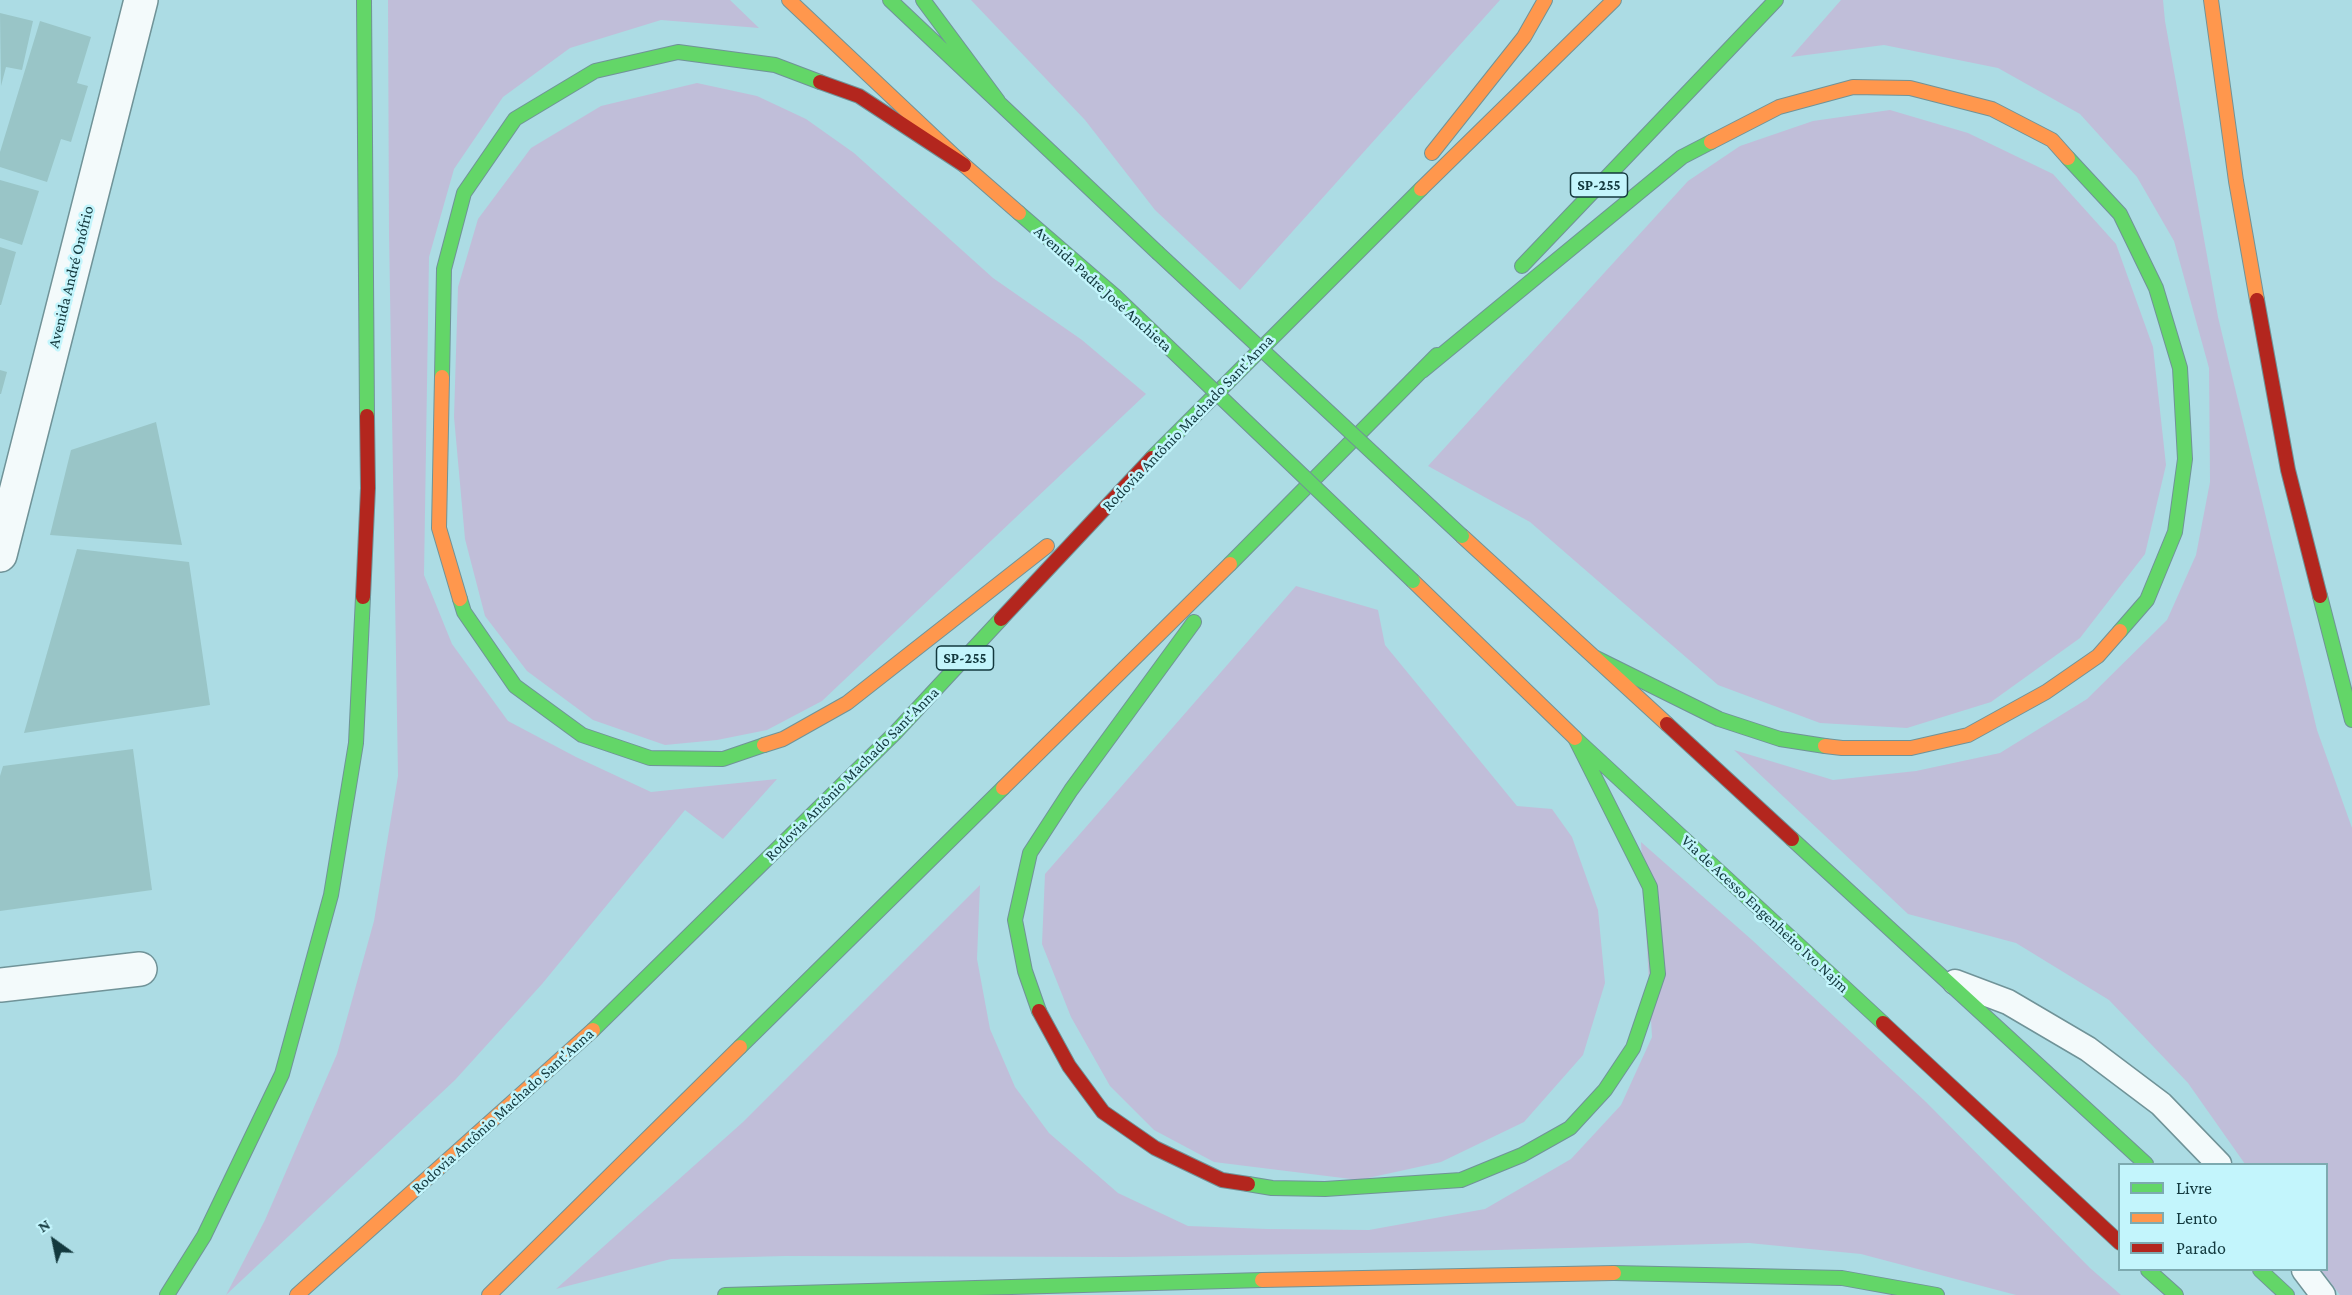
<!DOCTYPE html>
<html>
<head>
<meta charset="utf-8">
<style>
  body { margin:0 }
  #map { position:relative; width:2352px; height:1295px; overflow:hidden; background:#acdce4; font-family:"Crimson Pro",serif }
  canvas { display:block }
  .legend { position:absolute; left:2118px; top:1163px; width:210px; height:108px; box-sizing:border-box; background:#c3f5fc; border:2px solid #7daab0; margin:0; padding:8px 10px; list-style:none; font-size:18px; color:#13393e }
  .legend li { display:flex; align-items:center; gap:12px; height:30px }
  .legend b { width:30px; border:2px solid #7daab0 }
  .north { position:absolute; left:24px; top:1211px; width:60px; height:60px; -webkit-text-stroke:4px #c3f5fc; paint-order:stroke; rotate:327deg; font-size:16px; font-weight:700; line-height:24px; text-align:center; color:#13393e }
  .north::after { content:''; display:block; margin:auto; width:21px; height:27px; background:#13393e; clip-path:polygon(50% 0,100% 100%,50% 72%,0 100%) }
</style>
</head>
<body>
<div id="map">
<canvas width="2352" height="1295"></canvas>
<ul class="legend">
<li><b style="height:8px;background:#63d668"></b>Livre</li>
<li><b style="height:8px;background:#ff974d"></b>Lento</li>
<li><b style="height:8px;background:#b3261e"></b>Parado</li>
</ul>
<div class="north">N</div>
</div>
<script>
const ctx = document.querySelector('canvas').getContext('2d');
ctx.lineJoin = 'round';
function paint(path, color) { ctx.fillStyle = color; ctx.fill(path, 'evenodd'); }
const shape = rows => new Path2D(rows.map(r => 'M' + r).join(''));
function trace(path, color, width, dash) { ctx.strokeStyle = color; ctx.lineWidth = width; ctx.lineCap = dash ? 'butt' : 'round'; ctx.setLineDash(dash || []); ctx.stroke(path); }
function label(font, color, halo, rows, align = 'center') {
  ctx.font = font + ' "Crimson Pro",serif'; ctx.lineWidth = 5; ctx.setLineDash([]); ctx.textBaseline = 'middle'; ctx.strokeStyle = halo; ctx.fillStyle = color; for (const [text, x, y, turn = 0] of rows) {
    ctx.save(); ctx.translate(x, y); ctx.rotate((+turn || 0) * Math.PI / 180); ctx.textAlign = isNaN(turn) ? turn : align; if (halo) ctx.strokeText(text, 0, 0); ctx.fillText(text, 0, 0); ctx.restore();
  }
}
const green = shape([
  [388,0,730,0,759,28,661,20,570,48,503,97,454,169,429,257,424,575,452,644,508,721,576,757,651,792,777,779,723,839,685,810,542,984,455,1080,226,1295,265,1220,337,1054,374,921,398,776,389,233],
  [971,0,1500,0,1240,290,1155,210,1085,120],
  [1841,0,2163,0,2165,21,2218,317,2317,730,2352,828,2352,1295,2340,1295,2321,1270,2326,1270,2326,1164,2245,1164,2188,1083,2109,1000,2016,943,1908,914,1734,750,1833,780,1916,771,2000,753,2087,699,2167,620,2196,555,2210,482,2209,368,2174,241,2137,177,2080,114,1998,68,1884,45,1791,57],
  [697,83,757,96,806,119,854,153,993,278,1082,340,1146,394,822,701,767,730,717,740,665,745,593,720,527,671,485,616,465,539,454,417,458,287,478,219,531,148,601,106],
  [1890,110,1968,133,2053,174,2116,244,2153,347,2166,465,2145,554,2080,638,1991,702,1907,728,1820,723,1718,685,1530,522,1428,466,1688,181,1740,146,1813,121],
  [1296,586,1378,610,1385,645,1517,806,1552,809,1572,837,1598,910,1605,983,1583,1055,1524,1122,1441,1162,1359,1180,1214,1162,1154,1130,1110,1086,1071,1017,1042,944,1045,874],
  [1641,842,1752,940,1926,1102,2090,1268,2121,1295,2016,1295,1861,1254,1749,1243,1423,1252,1123,1257,786,1256,671,1259,556,1289,743,1122,980,885,977,959,990,1029,1015,1087,1049,1133,1118,1193,1188,1226,1267,1229,1369,1230,1485,1209,1571,1159,1621,1105,1652,1037]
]);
const building = shape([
  [0,13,33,21,22,70,6,67,1,86],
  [40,21,91,37,77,83,88,86,71,142,61,139,47,182,0,167,0,152],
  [0,180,39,191,22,245,0,238],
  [0,247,16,252,1,305,0,305],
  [0,370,7,372,1,394,0,394],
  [156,422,182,545,50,535,71,450],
  [77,549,189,562,210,705,24,733],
  [133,749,152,890,0,911,0,776,3,766]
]);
const lane = shape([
  [1955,982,2008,1002,2088,1049,2161,1104,2219,1164],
  [2304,1270,2323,1295]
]);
const street = shape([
  [0,555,141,0],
  [0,985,140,969]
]);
const fast = shape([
  [364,0,367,416],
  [890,0,1157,252],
  [923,0,998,101],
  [2068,158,2120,214,2156,288,2180,368,2185,459,2175,532,2147,600,2120,631],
  [1019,213,1115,296],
  [1522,266,1776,0],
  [1422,371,1682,157,1711,142],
  [442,377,444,269,464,193,515,119,595,71,678,52,775,65,820,82],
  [1152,458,1421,189],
  [1230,564,1437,355],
  [2320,596,2352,720],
  [460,599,464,612,515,686,582,735,650,758,723,759,764,745],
  [1596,658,1719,719,1780,739,1825,746],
  [1575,738,1883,1023],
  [1792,839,2146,1164],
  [1039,1011,1025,971,1015,920,1030,853,1071,790,1194,622],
  [593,1030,895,733,1001,619],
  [740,1047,1003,788],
  [1248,1184,1272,1188,1325,1189,1461,1180,1522,1155,1570,1128,1605,1090,1633,1048,1658,974,1650,887,1575,738],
  [2148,1270,2176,1295],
  [2260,1270,2287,1295],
  [1614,1273,1842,1278,1937,1295],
  [167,1295,204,1236,282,1074,331,895,356,743,363,597],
  [725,1295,1262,1280]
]);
const slow = shape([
  [789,0,964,165,1019,213],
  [2211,0,2236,181,2257,300],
  [1711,142,1779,107,1853,87,1910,88,1992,109,2052,140,2068,158],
  [1432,153,1524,37,1545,0],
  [1421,189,1614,0],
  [442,377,439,528,460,599],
  [1462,536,1667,724],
  [1413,581,1575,738],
  [764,745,783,739,847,703,1047,546],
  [1825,746,1842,748,1911,748,1968,735,2046,692,2098,656,2120,631],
  [1003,788,1230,564],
  [1262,1280,1614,1273],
  [297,1295,593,1030],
  [489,1295,740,1047]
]);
const jam = shape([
  [820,82,859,96,964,165],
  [2257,300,2288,470,2320,596],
  [363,597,368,488,367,416],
  [1001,619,1152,458],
  [1667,724,1792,839],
  [1039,1011,1069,1066,1103,1112,1155,1148,1222,1180,1248,1184],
  [1883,1023,2120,1243]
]);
const fastBridge = shape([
  [1157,252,1462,536],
  [1115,296,1413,581]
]);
const shields = [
  [1599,185,57],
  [965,658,57]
];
const shieldNames = [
  ["SP-255",1599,185],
  ["SP-255",965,658]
];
const streetNames = [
  ["Avenida André Onófrio",71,277,-76],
  ["Avenida Padre José Anchieta",1103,289,42],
  ["Rodovia Antônio Machado Sant'Anna",1188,423,-46],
  ["Rodovia Antônio Machado Sant'Anna",852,774,-45],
  ["Via de Acesso Engenheiro Ivo Najm",1765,914,43],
  ["Rodovia Antônio Machado Sant'Anna",503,1111,-42]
];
paint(green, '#c0bed9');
paint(building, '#99c5c7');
trace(lane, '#709398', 27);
trace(street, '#709398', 36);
trace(fast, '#709398', 16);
trace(slow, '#709398', 16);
trace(jam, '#709398', 16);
trace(lane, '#f3fafb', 24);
trace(street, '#f3fafb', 33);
trace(fast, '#63d668', 14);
trace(slow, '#ff974d', 14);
trace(jam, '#b3261e', 14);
trace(fastBridge, '#709398', 16, []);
trace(fastBridge, '#63d668', 14);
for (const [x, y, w] of shields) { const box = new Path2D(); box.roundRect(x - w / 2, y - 12, w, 24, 4.5); ctx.fillStyle = '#c3f5fc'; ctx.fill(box); trace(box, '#13393e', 1.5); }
label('bold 15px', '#13393e', null, shieldNames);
label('16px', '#13393e', '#c3f5fc', streetNames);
</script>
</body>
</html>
